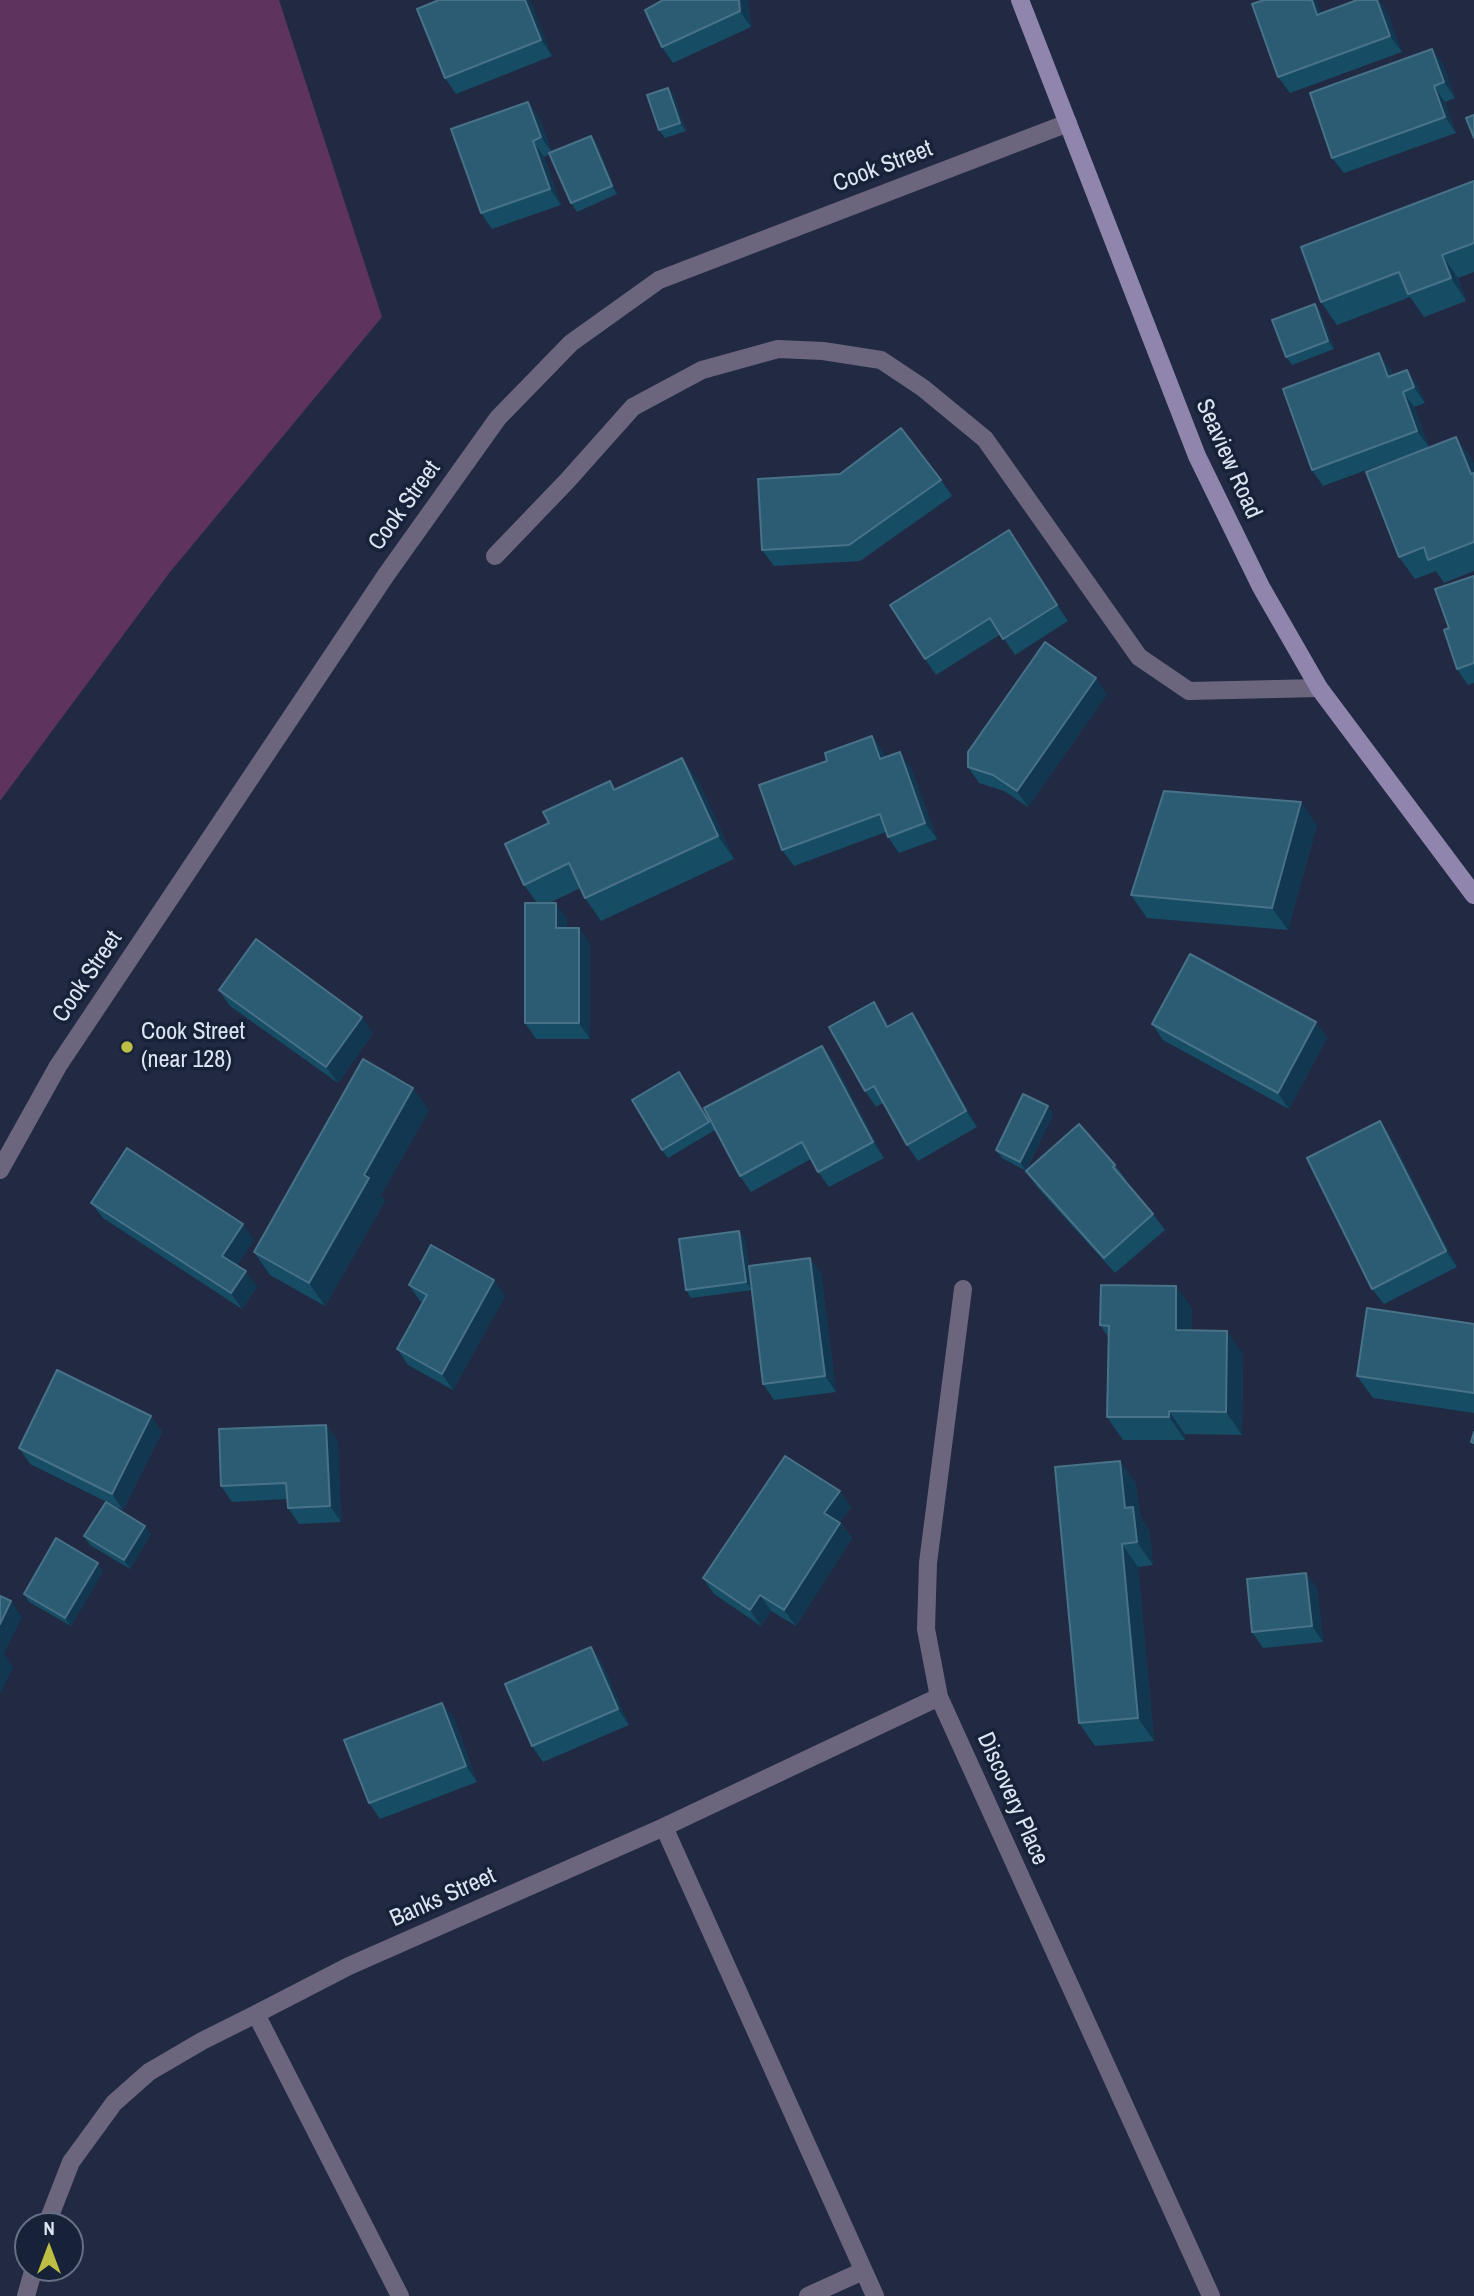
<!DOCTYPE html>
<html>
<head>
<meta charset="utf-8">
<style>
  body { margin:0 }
  #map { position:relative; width:1474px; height:2296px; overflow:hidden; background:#212a42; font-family:"Archivo Narrow",sans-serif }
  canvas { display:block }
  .north { position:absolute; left:14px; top:2212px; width:70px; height:70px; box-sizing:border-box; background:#172137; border:2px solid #666f83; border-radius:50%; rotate:0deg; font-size:19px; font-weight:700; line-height:28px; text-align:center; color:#dde5f4 }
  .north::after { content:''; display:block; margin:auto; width:24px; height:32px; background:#bcbf44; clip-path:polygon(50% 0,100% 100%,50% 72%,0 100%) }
</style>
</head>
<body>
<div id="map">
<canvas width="1474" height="2296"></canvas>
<div class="north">N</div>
</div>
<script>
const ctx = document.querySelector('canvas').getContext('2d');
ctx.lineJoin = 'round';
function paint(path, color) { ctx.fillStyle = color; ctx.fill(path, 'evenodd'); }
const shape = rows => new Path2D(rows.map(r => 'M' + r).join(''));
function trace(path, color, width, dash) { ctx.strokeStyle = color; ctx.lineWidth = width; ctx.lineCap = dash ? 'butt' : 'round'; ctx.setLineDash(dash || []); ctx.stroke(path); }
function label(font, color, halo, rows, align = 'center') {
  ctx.font = font + ' "Archivo Narrow",sans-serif'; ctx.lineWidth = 7; ctx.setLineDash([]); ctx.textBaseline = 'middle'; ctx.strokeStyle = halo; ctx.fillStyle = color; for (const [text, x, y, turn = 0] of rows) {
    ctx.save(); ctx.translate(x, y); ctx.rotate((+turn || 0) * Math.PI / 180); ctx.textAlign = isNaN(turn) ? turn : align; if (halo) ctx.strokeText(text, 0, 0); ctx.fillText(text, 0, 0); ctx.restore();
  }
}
const green = shape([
  [0,0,279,0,382,317,170,572,0,801]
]);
const lane = shape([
  [495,556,567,481,633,407,702,370,778,349,823,351,881,360,923,388,985,439,1139,657,1189,691,1319,688]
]);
const street = shape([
  [0,1170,58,1066,386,575,498,418,571,343,659,280,1068,123],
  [963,1289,928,1563,926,1629,939,1697,1211,2296],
  [664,1827,875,2296],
  [46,2226,71,2162,114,2103,149,2072,202,2041,256,2014],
  [26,2296,34,2268],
  [400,2296,256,2014,349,1966,664,1827,939,1697],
  [808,2296,863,2271]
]);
const secondary = shape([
  [1020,0,1197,456,1261,587,1319,688,1474,895]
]);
const wall = shape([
  [439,0,529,0,552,56,456,94,445,78],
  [748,0,751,27,673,63,662,47],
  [1386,10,1402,52,1290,93,1278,77,1322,13],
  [1443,64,1455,98,1445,102,1456,133,1344,173,1332,158],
  [668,88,674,96,686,131,665,138,659,130],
  [528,102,539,118,552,152,591,136,597,144,617,194,577,212,571,203,550,154,544,157,561,205,492,229,481,213],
  [1474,181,1474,272,1458,278,1466,301,1424,317,1410,297,1337,325,1321,302],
  [1315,304,1321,313,1334,349,1292,365,1286,357],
  [1390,369,1393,376,1418,386,1425,403,1414,407,1429,447,1323,486,1312,470],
  [1456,437,1472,460,1474,465,1474,571,1444,583,1436,571,1415,579,1399,557],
  [941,480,952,496,860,561,774,566,762,550],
  [1020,546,1068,621,1015,655,1001,634,936,675,925,659],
  [1474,576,1474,683,1468,685,1457,669,1449,628],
  [1107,694,1028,807,1004,791,979,783,968,767],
  [872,736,883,752,885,758,911,768,937,839,899,853,888,837,886,832,794,866,782,850,827,761],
  [682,758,698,781,734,859,601,921,585,898,581,888,549,903,567,919,567,928,590,944,590,1039,536,1039,525,1023,537,903,524,885,549,823,610,781,615,789],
  [1317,825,1288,930,1147,918,1131,895],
  [219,990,373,1033,338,1083,230,1006],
  [874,1002,889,1026,923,1029,977,1127,918,1161,907,1145,883,1103,876,1107,865,1091],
  [1316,1022,1327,1038,1289,1109,1163,1040,1152,1024],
  [822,1046,834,1062,884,1158,829,1187,818,1172,811,1159,751,1192,740,1176],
  [684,1080,715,1130,668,1158,662,1150],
  [429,1110,381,1195,385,1201,325,1306,270,1275,254,1252],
  [1053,1114,1026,1171,1002,1158,996,1150],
  [1380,1121,1391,1137,1457,1267,1384,1304,1372,1289],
  [1115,1165,1127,1181,1126,1182,1153,1214,1165,1230,1115,1273,1037,1187,1026,1171],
  [91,1203,254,1240,237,1265,257,1287,242,1309,103,1218],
  [739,1231,745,1239,749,1266,810,1258,821,1274,836,1392,774,1400,763,1384,752,1290,691,1298,686,1290],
  [409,1285,505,1296,453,1390,408,1365,397,1349,422,1302,420,1301],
  [1176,1286,1192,1309,1192,1331,1243,1354,1242,1435,1185,1434,1185,1440,1123,1440,1107,1417,1108,1337,1100,1325],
  [1474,1324,1474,1413,1373,1398,1357,1376],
  [151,1416,162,1432,123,1510,30,1464,19,1448],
  [326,1425,338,1441,341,1522,299,1524,288,1508,287,1499,232,1502,221,1486],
  [1120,1461,1136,1484,1140,1516,1149,1530,1153,1565,1138,1567,1154,1741,1095,1746,1079,1723],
  [851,1507,840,1522,852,1538,796,1626,771,1611,761,1626,714,1594,703,1578],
  [151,1534,130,1569,90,1545,84,1536],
  [103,1571,71,1626,29,1602,24,1594],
  [1306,1573,1317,1589,1323,1642,1263,1648,1252,1632],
  [602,1663,629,1725,543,1762,532,1746],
  [442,1703,454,1719,477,1782,380,1819,369,1803]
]);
const shadedWall = shape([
  [525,0,529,0,531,2,552,56,541,40],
  [739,0,748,0,751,27,740,11],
  [1312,0,1317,0,1328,31,1317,15],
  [1377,0,1379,0,1386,10,1402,52,1390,36],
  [1432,49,1443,64,1455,98,1444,82],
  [1434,86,1445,102,1456,133,1445,117],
  [668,88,674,96,686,131,680,123],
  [528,102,539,118,552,153,541,137],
  [591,136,597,144,617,194,612,186],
  [533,141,544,157,561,205,550,189],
  [1442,255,1458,278,1466,301,1451,278],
  [1315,304,1321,313,1334,349,1328,341],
  [1379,353,1390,369,1399,393,1388,377],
  [1407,370,1418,386,1425,403,1414,387],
  [1403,392,1414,407,1429,447,1417,431],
  [1456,437,1472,460,1474,465,1474,479,1471,474],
  [1009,530,1020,546,1068,621,1057,605],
  [1096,678,1107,694,1028,807,1017,791],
  [872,736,883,752,891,775,880,759],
  [900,752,911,768,937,839,925,823],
  [682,758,698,781,734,859,718,836],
  [1301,802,1317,825,1288,930,1272,908],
  [556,903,567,919,567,944,556,928],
  [579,928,590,944,590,1039,579,1023],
  [874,1002,885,1018,899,1043,887,1027],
  [912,1013,923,1029,977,1127,966,1111],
  [362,1017,373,1033,338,1083,326,1067],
  [1316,1022,1327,1038,1289,1109,1278,1093],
  [822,1046,834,1062,884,1158,873,1142],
  [413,1088,429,1110,381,1195,385,1201,325,1306,309,1283,364,1175],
  [1048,1106,1053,1114,1026,1171,1020,1162],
  [1380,1121,1391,1137,1457,1267,1446,1251],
  [243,1224,254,1240,233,1272,222,1256],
  [739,1231,745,1239,752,1290,746,1282],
  [810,1258,821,1274,836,1392,825,1376],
  [246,1271,257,1287,242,1309,231,1293],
  [494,1280,505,1296,453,1390,442,1374],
  [1176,1286,1192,1309,1192,1353,1176,1330],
  [1227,1331,1243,1354,1242,1435,1226,1412],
  [1169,1411,1185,1434,1185,1440,1169,1417],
  [151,1416,162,1432,123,1510,112,1494],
  [326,1425,338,1441,341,1522,330,1506],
  [1120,1461,1136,1484,1140,1516,1149,1530,1153,1565,1137,1542,1125,1508],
  [840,1491,851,1507,835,1529,824,1513],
  [840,1523,852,1538,796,1626,784,1610],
  [145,1526,151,1534,130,1569,124,1560],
  [1122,1544,1138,1567,1154,1741,1138,1718],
  [98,1563,103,1571,71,1626,65,1618],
  [1306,1573,1317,1589,1323,1642,1312,1626],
  [760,1595,771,1611,761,1626,750,1610],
  [11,1601,22,1617,4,1654,13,1667,0,1695,0,1624],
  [591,1647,602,1663,629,1725,618,1709],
  [442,1703,454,1719,477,1782,466,1766]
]);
const building = shape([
  [439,0,525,0,541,40,445,78,417,9,439,0],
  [663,0,739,0,740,11,662,47,645,10,663,0],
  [1264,0,1312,0,1317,15,1357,0,1377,0,1390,36,1278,77,1252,4,1264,0],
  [1432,49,1444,82,1434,86,1445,117,1332,158,1310,93,1432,49],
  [668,88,680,123,659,130,647,95,668,88],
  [528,102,541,137,533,141,550,189,481,213,451,129,528,102],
  [1474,115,1474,138,1466,118,1474,115],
  [591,136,612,186,571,203,549,153,591,136],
  [1474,181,1474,243,1442,255,1451,278,1408,294,1399,272,1321,302,1301,247,1474,181],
  [1315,304,1328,341,1286,357,1272,320,1315,304],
  [1379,353,1388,377,1407,370,1414,387,1403,392,1417,431,1312,470,1283,389,1379,353],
  [901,428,941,480,849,545,762,550,758,479,840,474,901,428],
  [1456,437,1471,474,1474,473,1474,542,1428,560,1424,547,1399,557,1366,472,1456,437],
  [1009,530,1057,605,1003,639,990,618,925,659,890,605,1009,530],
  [1474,576,1474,663,1457,669,1444,630,1449,628,1435,589,1474,576],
  [1045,642,1096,678,1017,791,993,775,968,767,968,752,1045,642],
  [872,736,880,759,900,752,925,823,888,837,880,814,782,850,759,785,827,761,825,753,872,736],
  [682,758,718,836,585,898,569,863,524,885,505,844,549,823,543,812,610,781,614,790,682,758],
  [1164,791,1301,802,1272,908,1131,895,1164,791],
  [525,903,556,903,556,928,579,928,579,1023,525,1023,525,903],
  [256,939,362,1017,326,1067,219,990,256,939],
  [1190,954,1316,1022,1278,1093,1152,1024,1190,954],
  [874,1002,887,1027,912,1013,966,1111,907,1145,874,1086,865,1091,829,1027,874,1002],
  [822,1046,873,1142,818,1172,802,1142,740,1176,704,1108,822,1046],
  [363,1059,413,1088,364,1175,369,1178,309,1283,254,1252,363,1059],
  [679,1072,709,1122,662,1150,632,1100,679,1072],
  [1023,1094,1048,1106,1020,1162,996,1150,1023,1094],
  [1380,1121,1446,1251,1372,1289,1307,1158,1380,1121],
  [1079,1124,1115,1165,1113,1167,1153,1214,1104,1258,1026,1171,1079,1124],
  [127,1148,243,1224,222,1256,246,1271,231,1293,91,1203,127,1148],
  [739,1231,746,1282,686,1290,679,1239,739,1231],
  [431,1245,494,1280,442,1374,397,1349,427,1295,409,1285,431,1245],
  [810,1258,825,1376,763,1384,749,1266,810,1258],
  [1101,1285,1176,1286,1176,1330,1227,1331,1226,1412,1169,1411,1169,1417,1107,1417,1109,1326,1100,1325,1101,1285],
  [1367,1308,1474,1324,1474,1393,1357,1376,1367,1308],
  [57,1370,151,1416,112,1494,19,1448,57,1370],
  [326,1425,330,1506,288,1508,286,1483,221,1486,219,1429,326,1425],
  [1474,1432,1474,1443,1471,1442,1474,1432],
  [785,1456,840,1491,824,1513,840,1523,784,1610,760,1595,750,1610,703,1578,785,1456],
  [1120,1461,1125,1508,1133,1507,1137,1542,1122,1544,1138,1718,1079,1723,1055,1467,1120,1461],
  [106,1502,145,1526,124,1560,84,1536,106,1502],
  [56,1538,98,1563,65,1618,24,1594,56,1538],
  [1306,1573,1312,1626,1252,1632,1247,1579,1306,1573],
  [0,1596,11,1601,0,1624,0,1596],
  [591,1647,618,1709,532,1746,505,1684,591,1647],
  [442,1703,466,1766,369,1803,344,1740,442,1703]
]);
const markers = [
  [127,1047,7,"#bcbf44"]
];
const streetNames = [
  ["Cook Street",883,167,-21],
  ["Seaview Road",1228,459,66],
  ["Cook Street",405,506,-54],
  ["Cook Street",88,977,-56],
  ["Discovery Place",1012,1799,66],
  ["Banks Street",443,1898,-24]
];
const poiNames = [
  ["Cook Street",141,1033],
  ["(near 128)",141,1061]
];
paint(green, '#5e345d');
trace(lane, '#6c657e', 18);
trace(street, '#6c657e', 18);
trace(secondary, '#9086ad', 18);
paint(wall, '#174c65');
paint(shadedWall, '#123750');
paint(building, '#2c5c74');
trace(building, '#487288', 2);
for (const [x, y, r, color] of markers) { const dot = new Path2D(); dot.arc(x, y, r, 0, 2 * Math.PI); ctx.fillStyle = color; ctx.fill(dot); trace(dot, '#172137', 2.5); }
label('24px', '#dde5f4', '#172137', streetNames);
label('24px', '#dde5f4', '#172137', poiNames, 'left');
</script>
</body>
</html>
